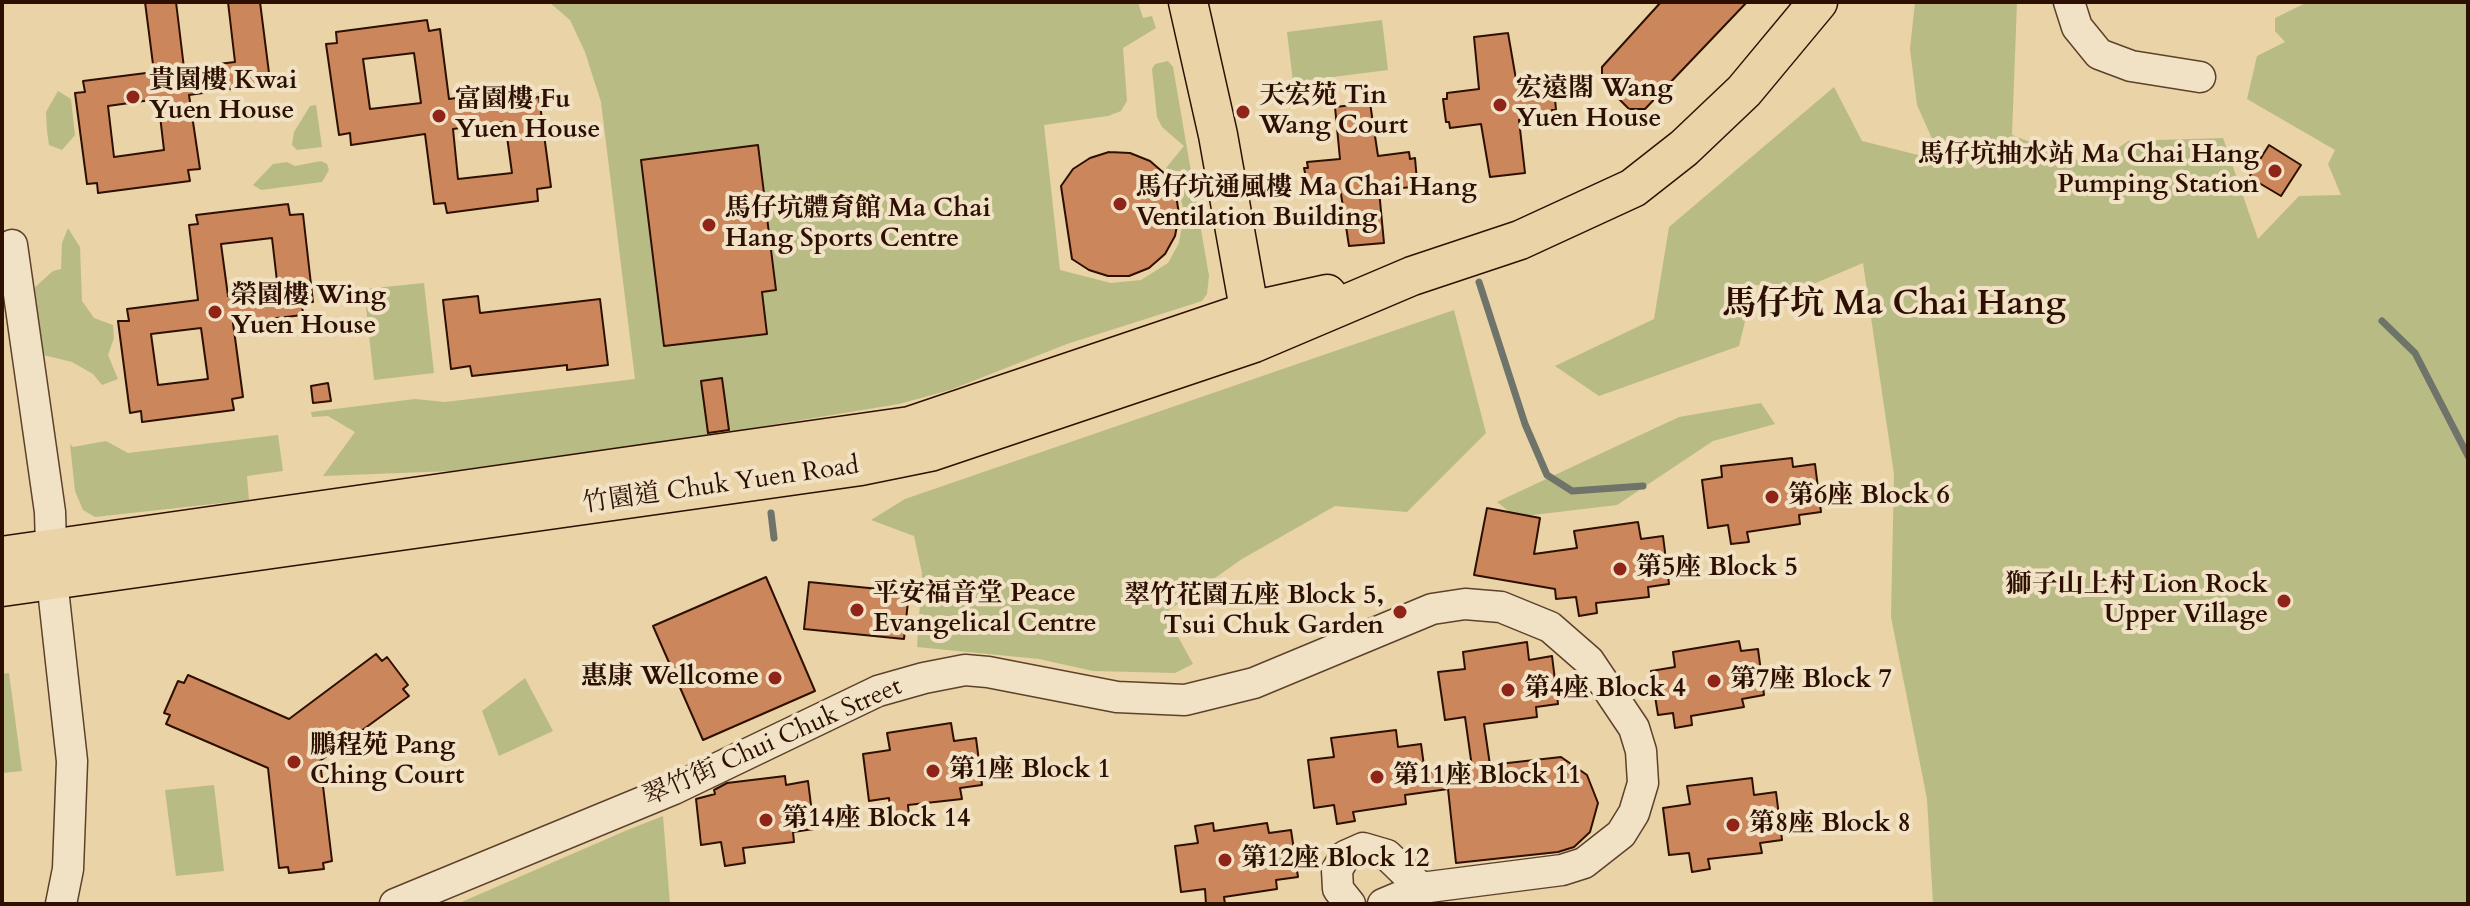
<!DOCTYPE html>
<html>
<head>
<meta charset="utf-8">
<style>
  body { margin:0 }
  #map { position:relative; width:2470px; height:906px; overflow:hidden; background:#e9d3a7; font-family:Cardo,serif }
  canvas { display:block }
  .frame { position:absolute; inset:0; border:4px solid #2e1002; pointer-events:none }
</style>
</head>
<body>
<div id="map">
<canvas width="2470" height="906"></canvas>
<div class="frame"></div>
</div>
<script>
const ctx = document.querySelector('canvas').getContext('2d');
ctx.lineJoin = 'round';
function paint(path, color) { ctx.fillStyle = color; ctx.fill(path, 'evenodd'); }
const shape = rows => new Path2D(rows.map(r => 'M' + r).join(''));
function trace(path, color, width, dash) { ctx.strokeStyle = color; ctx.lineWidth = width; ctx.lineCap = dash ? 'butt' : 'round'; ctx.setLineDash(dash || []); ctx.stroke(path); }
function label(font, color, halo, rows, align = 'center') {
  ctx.font = font + ' Cardo,"Noto Serif TC",serif'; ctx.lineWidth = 8; ctx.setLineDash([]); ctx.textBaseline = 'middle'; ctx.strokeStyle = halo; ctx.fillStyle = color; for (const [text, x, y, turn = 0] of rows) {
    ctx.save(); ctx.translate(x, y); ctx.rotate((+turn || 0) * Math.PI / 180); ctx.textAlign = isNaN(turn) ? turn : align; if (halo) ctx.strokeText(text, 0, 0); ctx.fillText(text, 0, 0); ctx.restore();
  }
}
const green = shape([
  [549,2,1138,2,1143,18,1152,16,1156,28,1123,48,1127,101,1121,111,1108,116,1044,125,1060,270,1111,283,1141,280,1168,263,1179,243,1184,214,1179,188,1166,168,1184,146,1162,127,1157,117,1152,69,1155,64,1168,61,1173,67,1209,276,1207,294,1202,301,1067,344,950,390,899,404,729,432,722,378,702,381,708,435,451,471,323,476,355,432,328,416,312,417,311,412,415,399,445,402,635,379,601,102,585,52,570,20],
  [1915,2,2017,2,2012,135,2093,166,2128,141,2223,138,2258,239,2299,196,2341,195,2328,164,2335,150,2247,99,2257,56,2285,42,2275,31,2275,18,2308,2,2468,2,2468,904,1933,904,1927,799,1891,617,1894,474,1863,263,1804,288,1754,285,1739,346,1599,396,1555,366,1654,319,1669,227,1834,87,1862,141,1942,161,1917,105,1910,49],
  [1382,20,1388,70,1293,82,1287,32],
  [58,91,71,99,75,135,62,150,49,145,47,131,46,112],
  [316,105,322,147,297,150,292,145,294,132,310,106],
  [321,161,327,164,329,170,322,182,261,190,253,185,273,164,287,162,295,166],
  [68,228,80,247,82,301,94,318,113,325,114,338,108,355,118,379,102,385,93,374,72,362,39,354,33,289,53,271,61,269,62,243],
  [424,283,434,373,374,380,364,289],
  [1454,310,1486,433,1407,512,1335,506,1242,559,1165,613,1193,664,1175,673,1093,671,1039,659,917,647,922,573,914,536,871,520,905,499],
  [1761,403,1775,424,1713,441,1617,505,1516,517,1497,502,1679,417],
  [278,435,283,471,247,476,249,500,95,517,83,510,75,491,70,444,73,447,106,441,128,453],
  [9,673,22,771,2,773,2,674],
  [525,678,553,731,499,756,482,711],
  [214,785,224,871,176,876,165,790],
  [663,816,670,904,457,904,625,831]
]);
const stream = shape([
  [1479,282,1525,424,1547,475,1572,491,1643,486],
  [2382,321,2415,353,2468,456],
  [771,513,774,538]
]);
const building = shape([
  [145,2,176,2,184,68,235,62,228,2,260,2,269,73,258,75,259,85,189,95,200,169,188,170,190,181,98,193,97,183,87,184,75,93,85,92,83,81,154,72,145,2],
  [158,99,164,150,114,157,108,106,158,99],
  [1661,2,1747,2,1645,109,1629,109,1602,82,1602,67,1661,2],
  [427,20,429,31,440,29,449,99,524,89,525,99,539,97,551,187,537,189,538,201,447,213,445,203,434,204,425,134,351,145,350,133,339,135,326,44,337,43,336,32,427,20],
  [414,53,421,103,370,109,363,59,414,53],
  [505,122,512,173,458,179,453,129,505,122],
  [1508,33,1517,85,1549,82,1549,88,1554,88,1556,110,1552,110,1553,116,1519,120,1525,173,1490,177,1481,124,1450,128,1449,122,1446,122,1443,99,1447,99,1447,93,1479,89,1474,37,1508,33],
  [1370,103,1378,156,1409,152,1410,159,1415,158,1417,181,1412,181,1413,187,1379,190,1384,243,1349,246,1341,194,1310,197,1304,168,1308,168,1307,162,1340,159,1335,107,1370,103],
  [758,145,776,290,762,292,767,334,664,346,641,160,758,145],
  [2269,145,2301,165,2281,196,2249,177,2269,145],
  [1109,152,1130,153,1150,161,1165,174,1176,194,1179,215,1175,236,1165,254,1149,268,1129,276,1108,276,1089,270,1072,259,1061,186,1073,169,1090,158,1109,152],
  [288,204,290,215,303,214,313,302,302,303,303,315,233,323,243,397,232,399,234,410,142,422,141,411,130,413,118,321,129,321,127,309,198,300,189,225,198,224,196,215,288,204],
  [272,238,278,290,228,296,221,244,272,238],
  [201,328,208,379,158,385,151,334,201,328],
  [478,296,480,313,600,299,608,365,567,370,567,365,472,376,470,366,451,369,443,300,478,296],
  [722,378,729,430,708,433,701,381,722,378],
  [328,383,331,401,313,403,311,386,328,383],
  [1792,458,1793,467,1815,464,1821,512,1799,515,1800,524,1747,532,1749,542,1731,544,1728,525,1708,528,1702,480,1722,477,1721,466,1792,458],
  [1487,508,1540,518,1534,554,1577,548,1574,531,1638,522,1641,539,1663,536,1669,584,1648,587,1649,597,1596,603,1597,613,1579,616,1576,597,1556,599,1555,589,1474,575,1487,508],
  [766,577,815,691,703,740,653,626,766,577],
  [809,582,909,592,904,639,804,629,809,582],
  [1739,641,1741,651,1758,649,1764,695,1742,699,1744,707,1691,716,1692,725,1675,728,1673,713,1658,715,1651,671,1675,667,1673,652,1739,641],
  [1527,642,1529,660,1552,656,1558,704,1536,707,1537,717,1484,724,1490,765,1561,757,1587,775,1598,803,1590,832,1574,847,1558,852,1456,863,1448,789,1405,795,1406,804,1353,812,1355,821,1337,824,1334,805,1314,808,1308,760,1334,757,1331,738,1396,730,1398,747,1421,744,1425,773,1472,767,1465,717,1445,720,1438,672,1465,669,1463,652,1527,642],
  [376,654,382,661,387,657,408,685,403,689,409,696,320,761,332,861,323,863,324,869,289,873,288,867,279,868,268,768,166,724,170,715,164,713,178,681,184,683,188,675,289,719,376,654],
  [951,723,954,741,976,738,982,785,960,788,962,799,908,805,909,816,891,818,889,798,869,801,863,754,890,750,887,733,951,723],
  [785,776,786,785,808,781,814,829,793,832,794,842,743,848,745,863,725,866,721,842,701,845,696,799,715,794,714,790,727,783,785,776],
  [1752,778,1754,795,1776,792,1782,840,1760,843,1762,853,1708,859,1710,869,1692,872,1689,853,1669,855,1663,808,1690,804,1687,786,1752,778],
  [1213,823,1214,831,1267,823,1269,833,1291,830,1298,877,1276,880,1277,889,1224,897,1225,904,1206,904,1205,889,1181,892,1175,846,1198,843,1195,826,1213,823]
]);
const minor = shape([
  [2069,2,2077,27,2099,54,2131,66,2200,77],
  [12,245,50,512,52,580,72,761,68,869,61,904],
  [395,904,674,789,878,691,924,678,965,670,988,672,1117,697,1185,700,1254,683,1432,609,1465,604,1501,607,1550,627,1589,661,1634,728,1641,751,1643,783,1634,813,1621,834,1584,863,1562,870,1421,888,1383,904],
  [1350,904,1338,889,1337,870,1345,856,1363,848,1387,855,1421,888]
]);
const major = shape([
  [1188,2,1218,135,1254,337],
  [2,556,910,426,1250,311,1327,294],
  [2,587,861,466,930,452,1254,343,1412,276,1520,240,1633,188,1684,148,1744,91,1818,2]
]);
const markers = [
  [133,97,8,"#8f2418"],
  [1500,105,8,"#8f2418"],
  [1243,112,8,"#8f2418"],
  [439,116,8,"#8f2418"],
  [2275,171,8,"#8f2418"],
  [1120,204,8,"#8f2418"],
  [709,225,8,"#8f2418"],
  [215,312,8,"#8f2418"],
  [1772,497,8,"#8f2418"],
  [1620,569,8,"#8f2418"],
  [2284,601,8,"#8f2418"],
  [857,610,8,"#8f2418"],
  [1400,612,8,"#8f2418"],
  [775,678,8,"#8f2418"],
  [1714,681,8,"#8f2418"],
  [1508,690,8,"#8f2418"],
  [294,762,8,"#8f2418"],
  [933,771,8,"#8f2418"],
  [1377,777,8,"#8f2418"],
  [766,820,8,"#8f2418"],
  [1733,825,8,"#8f2418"],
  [1225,860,8,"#8f2418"]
];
const poiNames = [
  ["貴園樓 Kwai",149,82],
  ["Yuen House",149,112],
  ["宏遠閣 Wang",1516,90],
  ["Yuen House",1516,120],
  ["天宏苑 Tin",1259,97],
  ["Wang Court",1259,127],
  ["富園樓 Fu",455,101],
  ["Yuen House",455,131],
  ["馬仔坑抽水站 Ma Chai Hang",2259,156,"right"],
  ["Pumping Station",2259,186,"right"],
  ["馬仔坑通風樓 Ma Chai Hang",1136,189],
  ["Ventilation Building",1136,219],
  ["馬仔坑體育館 Ma Chai",725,210],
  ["Hang Sports Centre",725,240],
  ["榮園樓 Wing",231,297],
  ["Yuen House",231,327],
  ["第6座 Block 6",1788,497],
  ["第5座 Block 5",1636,569],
  ["獅子山上村 Lion Rock",2268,586,"right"],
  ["Upper Village",2268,616,"right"],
  ["平安福音堂 Peace",873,595],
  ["Evangelical Centre",873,625],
  ["翠竹花園五座 Block 5,",1384,597,"right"],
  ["Tsui Chuk Garden",1384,627,"right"],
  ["惠康 Wellcome",759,678,"right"],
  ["第7座 Block 7",1730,681],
  ["第4座 Block 4",1524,690],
  ["鵬程苑 Pang",310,747],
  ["Ching Court",310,777],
  ["第1座 Block 1",949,771],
  ["第11座 Block 11",1393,777],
  ["第14座 Block 14",782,820],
  ["第8座 Block 8",1749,825],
  ["第12座 Block 12",1241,860]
];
const streetNames = [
  ["竹園道 Chuk Yuen Road",721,486,-8],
  ["翠竹街 Chui Chuk Street",773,743,-24]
];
const districtNames = [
  ["馬仔坑 Ma Chai Hang",1894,306]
];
paint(green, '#b9bb85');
trace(stream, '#6e746a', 7);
paint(building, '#cb865c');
trace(building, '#2e1002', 2);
trace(minor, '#5d412b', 33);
trace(major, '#2e1002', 41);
trace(minor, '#f1e2c6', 30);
trace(major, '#e9d3a7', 38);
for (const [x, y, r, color] of markers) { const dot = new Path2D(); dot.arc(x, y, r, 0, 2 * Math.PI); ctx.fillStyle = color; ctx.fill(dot); trace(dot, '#f1e2c6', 3); }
label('bold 26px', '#2e1002', '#f1e2c6', poiNames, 'left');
label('26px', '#2e1002', '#f1e2c6', streetNames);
label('bold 34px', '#2e1002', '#f1e2c6', districtNames);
</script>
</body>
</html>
